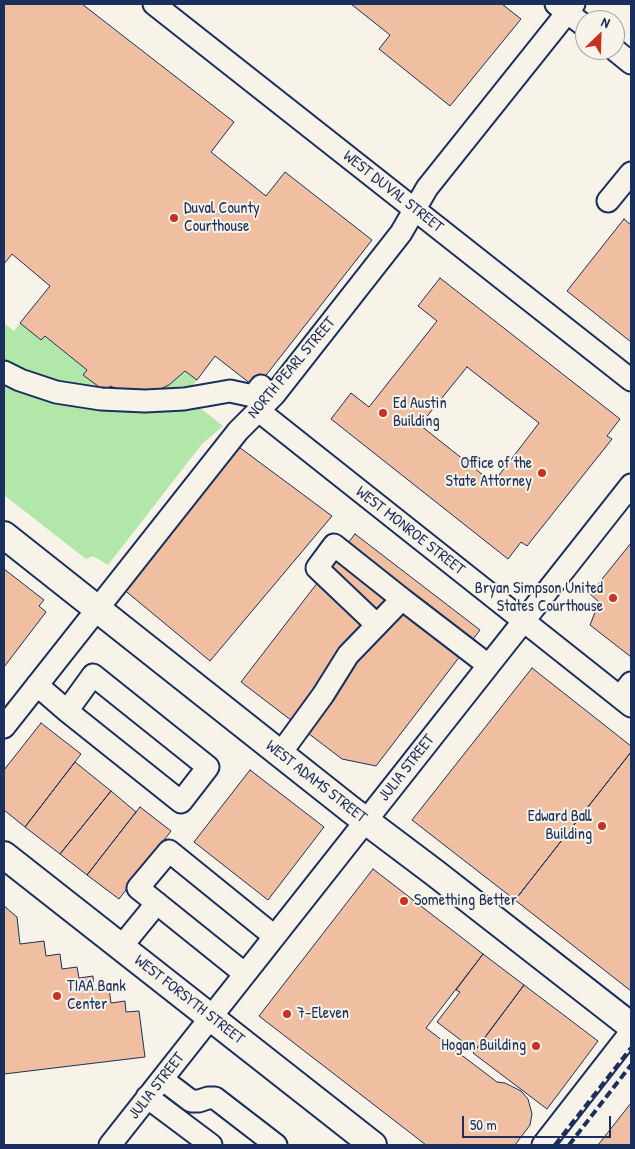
<!DOCTYPE html>
<html>
<head>
<meta charset="utf-8">
<style>
  body { margin:0 }
  #map { position:relative; width:635px; height:1149px; overflow:hidden; background:#f7f3e8; font-family:"Patrick Hand",sans-serif }
  canvas { display:block }
  .frame { position:absolute; inset:0; border:5px solid #1b2f5e; pointer-events:none }
  .north { position:absolute; left:575px; top:10px; width:50px; height:50px; box-sizing:border-box; background:#f7f3e8; border:1px solid #9fa5b1; border-radius:50%; rotate:24deg; font-size:14px; font-weight:700; line-height:20px; text-align:center; color:#1b2f5e }
  .north::after { content:''; display:block; margin:auto; width:18px; height:22px; background:#c8321e; clip-path:polygon(50% 0,100% 100%,50% 72%,0 100%) }
  .scale { position:absolute; left:462px; top:1116px; width:149px; height:22px; box-sizing:border-box; border:2px solid #1b2f5e; border-top:0; padding-left:6px; font-size:15px; line-height:18px; white-space:nowrap; color:#1b2f5e; -webkit-text-stroke:4px #f7f3e8; paint-order:stroke }
</style>
</head>
<body>
<div id="map">
<canvas width="635" height="1149"></canvas>
<div class="frame"></div>
<div class="north">N</div>
<div class="scale">50 m</div>
</div>
<script>
const ctx = document.querySelector('canvas').getContext('2d');
ctx.lineJoin = 'round';
function paint(path, color) { ctx.fillStyle = color; ctx.fill(path, 'evenodd'); }
const shape = rows => new Path2D(rows.map(r => 'M' + r).join(''));
function trace(path, color, width, dash) { ctx.strokeStyle = color; ctx.lineWidth = width; ctx.lineCap = dash ? 'butt' : 'round'; ctx.setLineDash(dash || []); ctx.stroke(path); }
function label(font, color, halo, rows, align = 'center') {
  ctx.font = font + ' "Patrick Hand",sans-serif'; ctx.lineWidth = 4; ctx.setLineDash([]); ctx.textBaseline = 'middle'; ctx.strokeStyle = halo; ctx.fillStyle = color; for (const [text, x, y, turn = 0] of rows) {
    ctx.save(); ctx.translate(x, y); ctx.rotate((+turn || 0) * Math.PI / 180); ctx.textAlign = isNaN(turn) ? turn : align; if (halo) ctx.strokeText(text, 0, 0); ctx.fillText(text, 0, 0); ctx.restore();
  }
}
const green = shape([
  [4,323,14,331,20,323,41,340,45,336,87,370,83,375,110,386,169,385,185,371,197,380,186,393,100,396,4,367],
  [4,378,194,403,223,426,202,444,108,565,93,556,86,559,4,495]
]);
const building = shape([
  [4,4,82,4,234,122,211,152,266,196,285,172,372,240,256,388,215,356,197,380,185,371,169,385,156,391,123,391,110,386,106,392,83,375,87,370,45,336,41,340,20,323,50,286,12,254,4,264,4,4],
  [351,4,502,4,521,19,450,106,379,49,390,35,351,4],
  [624,219,631,225,631,342,567,291,624,219],
  [440,278,620,419,607,436,612,439,527,546,521,542,508,559,331,419,351,393,369,407,437,321,418,306,440,278],
  [467,367,539,423,493,483,420,425,467,367],
  [239,447,332,516,210,661,122,588,239,447],
  [355,534,480,630,376,766,342,759,241,682,355,534],
  [631,543,631,657,590,625,599,602,590,594,631,543],
  [4,569,44,600,39,606,46,612,4,667,4,569],
  [532,668,631,746,631,752,515,900,412,820,532,668],
  [41,723,81,754,25,827,4,810,4,770,41,723],
  [631,752,631,991,515,900,631,752],
  [75,762,111,791,60,854,25,827,75,762],
  [250,770,324,827,268,900,194,842,250,770],
  [111,791,136,812,87,875,60,854,111,791],
  [140,807,171,831,119,899,87,875,140,807],
  [373,869,483,954,426,1028,497,1082,505,1083,521,1091,528,1099,532,1114,530,1125,515,1145,426,1145,259,1016,373,869],
  [4,906,17,917,20,944,44,941,46,956,60,954,62,969,77,967,79,978,93,976,94,990,109,988,111,1003,125,1001,126,1012,139,1011,145,1057,4,1074,4,906],
  [483,954,524,985,475,1051,437,1022,460,992,456,990,483,954],
  [524,985,598,1041,547,1109,473,1053,524,985],
  [631,1103,631,1145,598,1145,631,1103]
]);
const minor = shape([
  [154,4,631,380],
  [556,4,585,26],
  [615,50,631,63],
  [608,201,631,173],
  [4,372,20,380,56,392,101,399,145,401,184,399,230,391,253,396,261,386],
  [259,411,631,706],
  [402,599,488,665],
  [37,685,67,711,181,802,208,767,93,675,67,711],
  [620,697,631,683],
  [4,727,238,431,274,395,401,233,427,188,574,4],
  [280,754,323,695,348,655,377,625,402,599,334,545,317,568,377,625],
  [121,947,157,903],
  [245,974,138,888,169,851,274,936],
  [162,1079,191,1101,199,1101,208,1098,215,1098,276,1145],
  [147,1097,211,1145],
  [110,1145,631,485],
  [543,1145,631,1032]
]);
const major = shape([
  [4,535,350,809,435,873,631,1026],
  [4,855,373,1145]
]);
const rail = shape([
  [555,1145,631,1048],
  [569,1145,631,1065]
]);
const markers = [
  [174,218,5,"#c8321e"],
  [383,413,5,"#c8321e"],
  [542,473,5,"#c8321e"],
  [613,598,5,"#c8321e"],
  [602,826,5,"#c8321e"],
  [404,901,5,"#c8321e"],
  [57,996,5,"#c8321e"],
  [287,1014,5,"#c8321e"],
  [536,1046,5,"#c8321e"]
];
const streetNames = [
  ["WEST DUVAL STREET",393,192,38],
  ["NORTH PEARL STREET",292,368,-50],
  ["WEST MONROE STREET",410,531,38],
  ["JULIA STREET",407,768,-52],
  ["WEST ADAMS STREET",316,782,38],
  ["WEST FORSYTH STREET",189,1000,38],
  ["JULIA STREET",157,1086,-52]
];
const poiNames = [
  ["Duval County",184,209],
  ["Courthouse",184,227],
  ["Ed Austin",393,404],
  ["Building",393,422],
  ["Office of the",532,464,"right"],
  ["State Attorney",532,482,"right"],
  ["Bryan Simpson United",603,589,"right"],
  ["States Courthouse",603,607,"right"],
  ["Edward Ball",592,817,"right"],
  ["Building",592,835,"right"],
  ["Something Better",414,901],
  ["TIAA Bank",67,987],
  ["Center",67,1005],
  ["7-Eleven",297,1014],
  ["Hogan Building",526,1046,"right"]
];
paint(green, '#b1e7a9');
paint(building, '#f0bfa1');
trace(building, '#1b2f5e', 1);
trace(minor, '#1b2f5e', 25);
trace(major, '#1b2f5e', 30);
trace(minor, '#f7f3e8', 21);
trace(major, '#f7f3e8', 26);
trace(rail, '#1b2f5e', 4, [8, 4]);
for (const [x, y, r, color] of markers) { const dot = new Path2D(); dot.arc(x, y, r, 0, 2 * Math.PI); ctx.fillStyle = color; ctx.fill(dot); trace(dot, '#f7f3e8', 2); }
label('16px', '#1b2f5e', '#f7f3e8', streetNames);
label('16px', '#1b2f5e', '#f7f3e8', poiNames, 'left');
</script>
</body>
</html>
